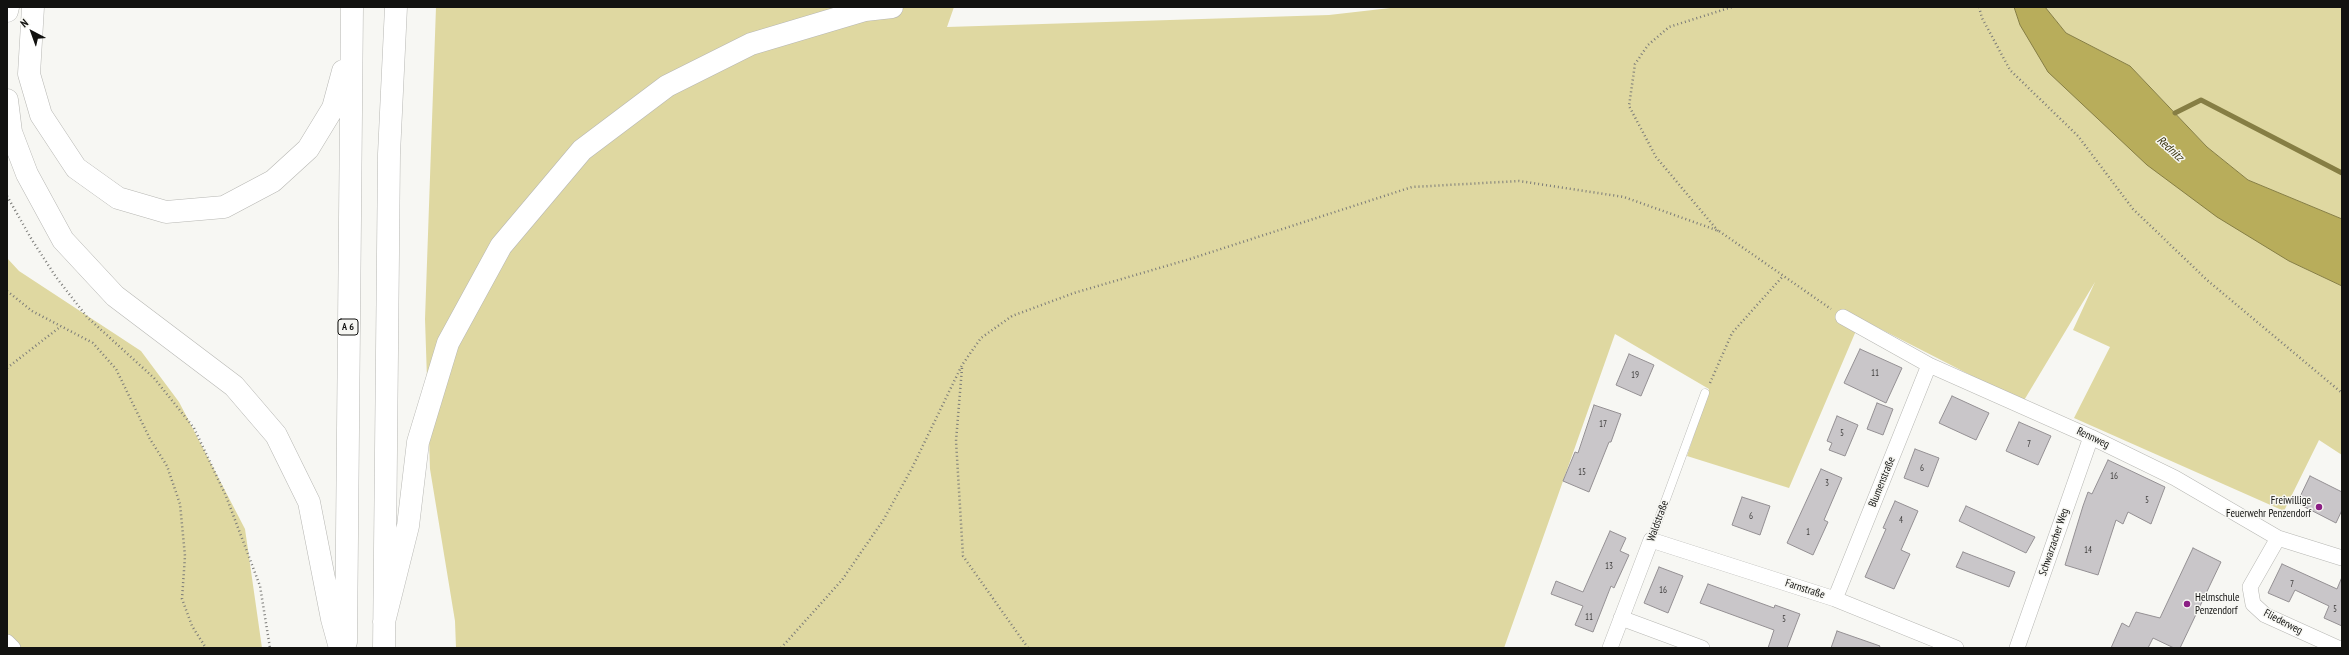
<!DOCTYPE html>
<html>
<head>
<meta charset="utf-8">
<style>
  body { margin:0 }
  #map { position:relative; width:2349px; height:655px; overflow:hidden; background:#f7f7f3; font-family:"PT Sans Narrow",sans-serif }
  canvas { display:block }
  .frame { position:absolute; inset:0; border:8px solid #121210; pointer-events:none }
  .north { position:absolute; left:12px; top:12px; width:40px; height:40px; -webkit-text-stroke:3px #f7f7f3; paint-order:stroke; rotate:319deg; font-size:11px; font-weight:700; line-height:16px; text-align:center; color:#121210 }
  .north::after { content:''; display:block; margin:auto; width:14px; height:18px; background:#121210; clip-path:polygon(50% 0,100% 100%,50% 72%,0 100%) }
</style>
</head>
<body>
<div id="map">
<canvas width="2349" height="655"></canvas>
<div class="frame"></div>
<div class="north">N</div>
</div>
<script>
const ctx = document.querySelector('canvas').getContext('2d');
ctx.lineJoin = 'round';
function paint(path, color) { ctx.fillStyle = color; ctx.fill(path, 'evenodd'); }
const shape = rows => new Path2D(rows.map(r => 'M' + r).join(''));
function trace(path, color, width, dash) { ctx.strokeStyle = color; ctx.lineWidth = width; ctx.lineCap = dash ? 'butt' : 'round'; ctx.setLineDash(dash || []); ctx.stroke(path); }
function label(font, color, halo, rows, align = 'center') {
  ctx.font = font + ' "PT Sans Narrow",sans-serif'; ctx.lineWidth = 3; ctx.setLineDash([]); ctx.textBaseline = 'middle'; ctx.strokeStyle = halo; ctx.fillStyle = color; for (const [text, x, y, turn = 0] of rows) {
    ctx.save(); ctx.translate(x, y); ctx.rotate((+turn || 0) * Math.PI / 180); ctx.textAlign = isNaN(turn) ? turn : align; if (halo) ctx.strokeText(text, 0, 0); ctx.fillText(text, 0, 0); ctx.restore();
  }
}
const green = shape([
  [436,7,954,7,947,27,1329,15,1399,7,2014,7,2020,25,2289,261,2342,286,2342,455,2319,440,2284,511,2074,418,2110,347,2073,330,2095,282,2023,402,1861,319,1789,488,1687,456,1709,389,1615,334,1504,648,456,648,455,621,430,469,425,319],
  [2045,7,2342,7,2342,219,2248,180,2207,147,2130,66,2066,33],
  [7,258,19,271,141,351,179,402,245,529,262,648,7,648]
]);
const water = shape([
  [2014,7,2045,7,2066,33,2130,66,2207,147,2248,180,2342,219,2342,286,2289,261,2217,217,2147,165,2048,72,2020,25,2014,7]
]);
const stream = shape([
  [2175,113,2201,100,2342,173]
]);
const building = shape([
  [1860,349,1902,368,1886,403,1844,383,1860,349],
  [1629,354,1654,365,1641,396,1616,385,1629,354],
  [1952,396,1989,413,1976,440,1939,423,1952,396],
  [1877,403,1893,409,1883,435,1867,429,1877,403],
  [1594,405,1621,414,1611,442,1609,442,1589,492,1563,481,1575,452,1578,453,1594,405],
  [1837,416,1858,425,1845,456,1829,450,1832,443,1827,441,1837,416],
  [2019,422,2051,436,2038,465,2006,451,2019,422],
  [1915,449,1939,458,1928,487,1904,478,1915,449],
  [2108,460,2165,487,2151,524,2128,512,2123,524,2116,520,2098,575,2065,565,2083,506,2088,492,2092,494,2108,460],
  [1821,469,1842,478,1824,520,1828,522,1813,555,1787,543,1821,469],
  [2310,476,2342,492,2342,510,2336,523,2297,503,2310,476],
  [1742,497,1770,506,1760,535,1732,525,1742,497],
  [1895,501,1918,511,1901,550,1910,554,1894,589,1865,577,1886,529,1883,528,1895,501],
  [1966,506,2035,537,2026,553,1959,521,1966,506],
  [1610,531,1626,538,1620,551,1629,555,1614,588,1611,586,1593,632,1575,625,1583,606,1551,594,1556,581,1583,592,1610,531],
  [2193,548,2221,562,2180,648,2174,648,2153,638,2148,648,2111,648,2122,623,2129,627,2136,612,2160,618,2193,548],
  [1963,552,2015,572,2009,587,1956,567,1963,552],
  [2282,564,2337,589,2342,577,2342,626,2324,618,2329,606,2295,590,2289,602,2268,593,2282,564],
  [1659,567,1683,576,1668,613,1644,603,1659,567],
  [1708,584,1774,608,1775,605,1800,614,1787,648,1768,648,1774,630,1700,603,1708,584],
  [1837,631,1880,646,1879,648,1831,648,1837,631]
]);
const path = shape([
  [1979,7,1982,18,2010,70,2078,136,2133,209,2207,280,2342,393],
  [7,196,32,240,56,277,87,317,154,378,194,428,226,496,260,586,270,648],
  [1718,231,1656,157,1629,106,1635,64,1648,45,1669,27,1732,7],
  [7,291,32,311,93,343,116,369,150,439,167,466,180,504,185,556,182,599,192,626,206,648],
  [7,368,60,327],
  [962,368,956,441,963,556,1028,648],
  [1710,383,1732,333,1783,276],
  [781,648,842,580,884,519,913,466,962,365,981,338,1012,316,1074,293,1190,259,1412,187,1519,181,1624,197,1719,231,1831,309]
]);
const lane = shape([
  [1651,540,1705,393]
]);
const street = shape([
  [1843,317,1929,365,2091,437,2175,478,2278,538,2342,558],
  [2278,538,2250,587,2253,604,2265,615,2338,648],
  [1835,599,1929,365],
  [1621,618,1702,648],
  [7,642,13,648],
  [1610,648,1651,540,1835,599,1956,648],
  [2017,648,2091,437]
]);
const highway = shape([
  [33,7,29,74,41,115,76,168,118,198,166,212,224,207,273,181,308,149,333,108,343,71],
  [7,11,8,7],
  [7,100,11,132,27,174,63,240,115,296,234,386,276,435,309,502,332,619,340,648],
  [384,622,408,526,418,442,448,343,501,246,582,150,667,86,751,44,865,10,892,7],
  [346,642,352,7],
  [384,648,389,154,396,7]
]);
const markers = [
  [2319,507,4,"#8b1f84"],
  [2187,604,4,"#8b1f84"]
];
const numberNames = [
  ["11",1875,373],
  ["19",1635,375],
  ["17",1603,424],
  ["5",1842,433],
  ["7",2029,444],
  ["6",1922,468],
  ["15",1582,472],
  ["16",2114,476],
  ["3",1827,483],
  ["5",2147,500],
  ["6",1751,516],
  ["4",1901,520],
  ["1",1808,532],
  ["14",2088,550],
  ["13",1609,566],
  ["7",2292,584],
  ["16",1663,590],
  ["5",2335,609],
  ["11",1589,617],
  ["5",1784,619]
];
const shields = [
  [348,327,20]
];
const shieldNames = [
  ["A 6",348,327]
];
const streetNames = [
  ["Rennweg",2093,438,25],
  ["Blumenstraße",1882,482,-68],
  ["Waldstraße",1658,521,-70],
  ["Schwarzacher Weg",2054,542,-71],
  ["Farnstraße",1805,589,18],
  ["Fliederweg",2283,622,27]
];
const poiNames = [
  ["Freiwillige",2311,501],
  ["Feuerwehr Penzendorf",2311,514],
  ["Helmschule",2195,598,"left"],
  ["Penzendorf",2195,611,"left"]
];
const waterNames = [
  ["Rednitz",2170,149,42]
];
paint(green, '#dfd8a1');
paint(water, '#b8ad5b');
trace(water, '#867e44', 1);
trace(stream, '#867e44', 5);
paint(building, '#c9c6c9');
trace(building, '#949093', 1);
trace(lane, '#b7b7b3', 9);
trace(street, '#b7b7b3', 16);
trace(highway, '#b7b7b3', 23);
trace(path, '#7b7b78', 2.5, [1, 3]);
trace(lane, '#fff', 8);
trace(street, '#fff', 15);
trace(highway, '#fff', 22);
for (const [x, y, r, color] of markers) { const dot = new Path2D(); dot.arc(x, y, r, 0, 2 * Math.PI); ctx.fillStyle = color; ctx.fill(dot); trace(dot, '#f7f7f3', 1.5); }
label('9px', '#403f3e', null, numberNames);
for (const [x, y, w] of shields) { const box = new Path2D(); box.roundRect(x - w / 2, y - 8, w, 16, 3); ctx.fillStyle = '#f7f7f3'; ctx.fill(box); trace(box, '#121210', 1); }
label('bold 10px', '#121210', null, shieldNames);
label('11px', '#121210', '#f7f7f3', streetNames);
label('11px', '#121210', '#f7f7f3', poiNames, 'right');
label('italic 12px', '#393410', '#f7f7f3', waterNames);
</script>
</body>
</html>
